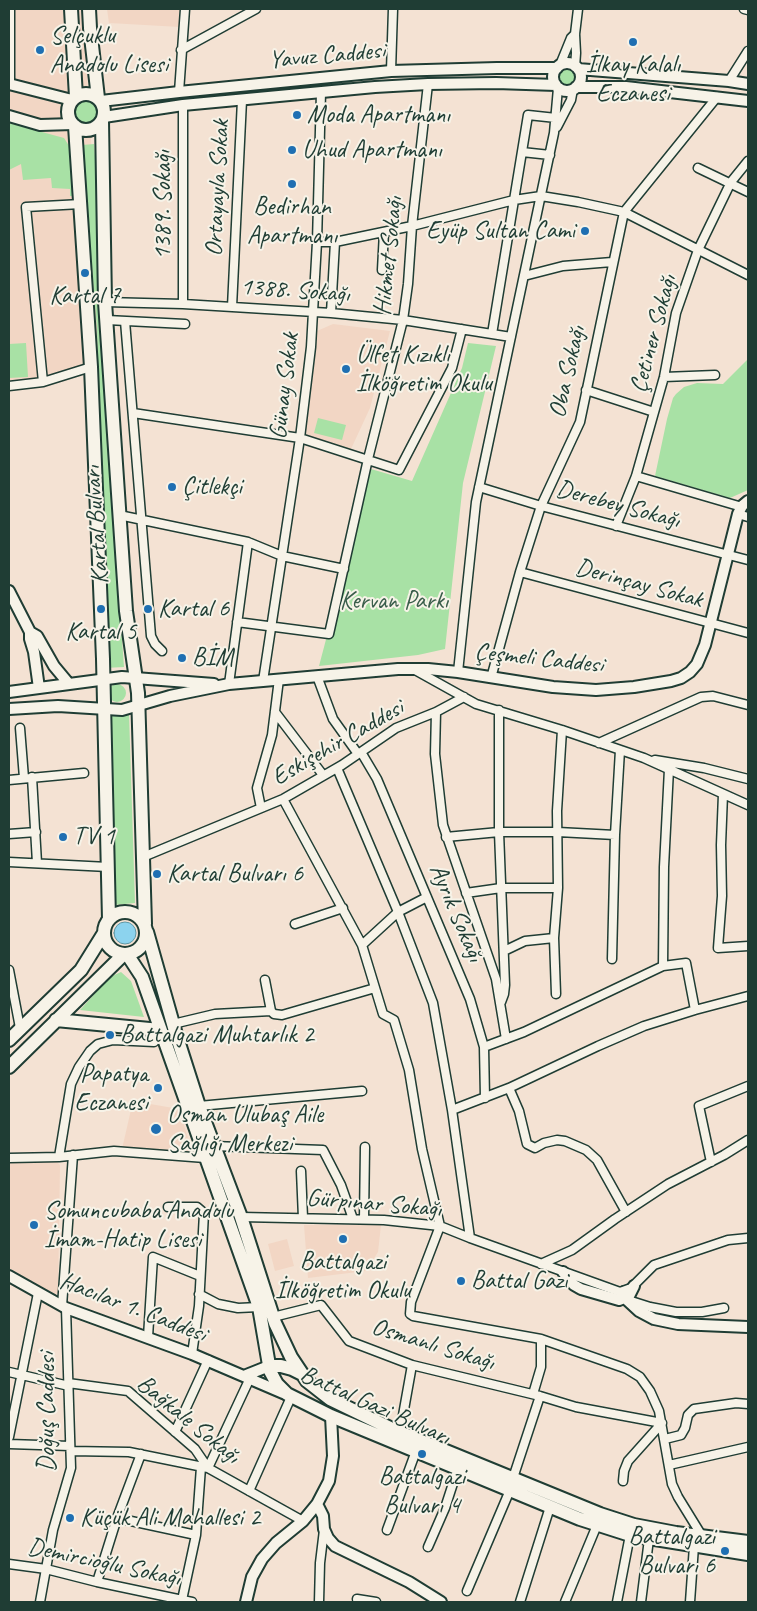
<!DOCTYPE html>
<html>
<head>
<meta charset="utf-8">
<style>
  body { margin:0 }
  #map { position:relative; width:757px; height:1611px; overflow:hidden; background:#f4e2d3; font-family:Caveat,sans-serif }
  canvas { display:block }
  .frame { position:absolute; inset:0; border:10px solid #1f3d34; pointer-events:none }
</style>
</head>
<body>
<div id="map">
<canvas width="757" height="1611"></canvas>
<div class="frame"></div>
</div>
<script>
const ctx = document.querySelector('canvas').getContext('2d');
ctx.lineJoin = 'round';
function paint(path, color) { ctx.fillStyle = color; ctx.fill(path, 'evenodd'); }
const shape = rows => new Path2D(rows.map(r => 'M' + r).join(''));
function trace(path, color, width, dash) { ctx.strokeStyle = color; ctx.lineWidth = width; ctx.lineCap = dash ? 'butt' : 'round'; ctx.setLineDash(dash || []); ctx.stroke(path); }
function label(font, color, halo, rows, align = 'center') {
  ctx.font = font + ' Caveat,sans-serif'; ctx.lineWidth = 4; ctx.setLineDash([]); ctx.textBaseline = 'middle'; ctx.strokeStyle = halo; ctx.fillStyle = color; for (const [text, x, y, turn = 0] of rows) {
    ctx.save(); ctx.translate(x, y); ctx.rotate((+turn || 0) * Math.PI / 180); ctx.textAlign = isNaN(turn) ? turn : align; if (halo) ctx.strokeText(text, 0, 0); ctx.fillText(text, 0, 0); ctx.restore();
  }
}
const built = shape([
  [9,9,83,9,105,368,33,386,9,387],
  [107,9,180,9,180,27,109,23],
  [333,324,390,331,370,408,351,449,306,435,317,331],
  [133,1101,179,1109,193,1154,122,1149],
  [9,1161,57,1162,60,1165,58,1293,55,1295,9,1268],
  [304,1225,381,1225,378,1252,366,1271,308,1278],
  [287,1239,294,1266,275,1271,268,1244]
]);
const green = shape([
  '558 76a9 9 0 1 1 18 0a9 9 0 1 1-18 0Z',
  '74 112a13 13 0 1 1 26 0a13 13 0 1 1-26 0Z',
  [9,123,64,138,71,149,78,196,70,196,70,189,52,188,51,178,23,180,21,164,9,170],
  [94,144,101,227,102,330,109,460,124,667,105,668,97,329,82,145],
  [26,343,28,377,9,378,9,344],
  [468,343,496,346,463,483,445,649,418,655,319,666,371,469,412,481,462,368],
  [748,359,748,490,730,498,655,476,667,419,673,398,676,394,684,387,697,383,723,384],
  [318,418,346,425,342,440,314,433],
  '108 693a9 9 0 1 1 18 0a9 9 0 1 1-18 0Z',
  [129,713,135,903,114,905,108,716],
  [121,972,131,981,144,1017,80,1010,110,977]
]);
const water = shape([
  '114 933a11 11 0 1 1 22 0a11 11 0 1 1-22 0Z'
]);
const minor = shape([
  [10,9,10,84],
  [744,9,748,10],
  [181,50,256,9],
  [560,65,571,38,575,34],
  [575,67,576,53,575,34,578,9],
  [391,71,393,9],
  [729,81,748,51],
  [179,92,185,9],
  [183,105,183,304],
  [557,127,571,100,573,89],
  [522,152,550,155],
  [698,168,748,192],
  [317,242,335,242,412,226,514,200,541,196,578,202,624,212,748,275],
  [382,270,384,232],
  [524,276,563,266,612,262],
  [105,302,183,304,331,313,403,320,511,337],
  [232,307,242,100],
  [331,313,335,242],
  [107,320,185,324],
  [125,321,151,636,155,644,162,651],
  [492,334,528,115,556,118],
  [664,377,715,375],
  [43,382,26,207,81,204],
  [9,386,43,382,91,367],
  [586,390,654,412],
  [133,413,300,438,399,470,452,368,462,329],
  [636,476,742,507],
  [479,487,541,506,748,560],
  [738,514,748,517],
  [119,515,248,542,282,556,344,569],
  [616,526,636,476,664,377,676,313,698,250,731,182,748,161],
  [520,572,748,633],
  [237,622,329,634,368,459,403,320,408,284,412,226,428,84],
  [415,670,476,704,562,730,644,758,748,805],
  [458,672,476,502,554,133,558,88],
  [317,676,333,719,358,754],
  [491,678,520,572,541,506,580,422,624,212,717,97],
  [263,681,300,438,311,347,317,242,321,92],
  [229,684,248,542],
  [499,710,499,832,505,985,504,994,501,1002],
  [275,712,323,775],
  [436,712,435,754,443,825,496,979,506,1039],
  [20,728,24,778],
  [599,743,701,697,713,696,748,705],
  [361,752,377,779,470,999,484,1047,485,1098],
  [655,760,704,768,748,779],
  [337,768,398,912,433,1003,452,1110,470,1238],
  [32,777,37,863],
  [9,780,84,773],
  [723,794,721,845,722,896,718,948,748,946],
  [283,799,362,945,383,1014,394,1020,409,1070,422,1149,440,1226,411,1302,410,1314,413,1316,541,1339,627,1369,640,1377,650,1391,659,1411,672,1484,678,1497,702,1536],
  [261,808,257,788,272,735,279,679],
  [9,834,36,832],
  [615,835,620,750],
  [446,837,499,832,558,832,615,835,612,959],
  [143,857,283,799,342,765,396,728,436,712,464,697],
  [9,862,108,867],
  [466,893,501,888,558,888],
  [295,924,343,908],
  [362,945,398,912,427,897],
  [504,951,525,941,554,938],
  [663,966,664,867,669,769],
  [9,970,20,1028],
  [265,980,271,1011],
  [556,994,554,938,558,888,557,811,562,730],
  [173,1024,215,1014,271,1011,274,1014,282,1015,375,988],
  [484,1047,524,1032,663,966,686,963,695,1010],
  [509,1088,519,1111,527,1144,535,1148,544,1143,557,1140,565,1141,586,1150,597,1160,626,1212],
  [199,1106,362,1091],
  [452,1110,509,1088,598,1046,644,1026,695,1010,748,996],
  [213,1146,323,1150,341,1185,353,1219],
  [59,1157,71,1084,79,1067,90,1051,98,1044,113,1040,154,1042,153,1029],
  [9,1158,59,1157,114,1151,205,1158],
  [711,1162,699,1106,748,1086],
  [301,1171,303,1218],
  [168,1207,197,1207,204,1213,199,1306,192,1354],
  [241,1217,384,1220,440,1226,470,1238,620,1292,631,1288,654,1265,728,1240,748,1238],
  [364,1219,365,1147],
  [541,1264,572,1250,615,1219,668,1184,724,1155,748,1140],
  [199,1294,218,1304,238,1308,259,1307],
  [628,1300,650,1307,676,1312,702,1312,724,1308],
  [62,1306,73,1155],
  [273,1317,321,1305,349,1341,412,1365,540,1396,576,1407,662,1423],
  [148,1337,153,1257,200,1276],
  [9,1372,69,1386],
  [68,1383,128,1391,195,1449,208,1468,303,1521],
  [533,1394,541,1367,541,1339],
  [175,1432,208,1360],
  [400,1432,412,1365],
  [9,1437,38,1293],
  [665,1439,681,1435,685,1428,688,1415,694,1409,736,1403,748,1404],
  [9,1444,70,1446],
  [71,1451,129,1452,208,1468],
  [669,1465,748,1447],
  [208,1468,250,1378],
  [513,1478,540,1396],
  [623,1481,624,1471,628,1461,662,1423],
  [249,1491,291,1397],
  [117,1518,196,1535],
  [387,1530,416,1451],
  [428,1547,445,1508,458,1468],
  [9,1564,46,1569,97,1582,192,1602],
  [97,1582,117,1518,141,1454],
  [467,1591,510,1490],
  [357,1599,376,1602],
  [182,1600,196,1535,201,1467],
  [40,1602,53,1530,71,1468,66,1308],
  [319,1602,320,1563,324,1530],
  [520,1602,550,1507],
  [565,1602,597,1525],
  [617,1602,630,1535],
  [641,1602,649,1539],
  [690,1602,694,1546]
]);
const tertiary = shape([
  '553 77a14 14 0 1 1 28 0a14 14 0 1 1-28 0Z',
  [578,69,729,81,748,84],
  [9,84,72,100],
  [576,87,626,87,748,101],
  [101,101,179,92,391,71,497,68,557,68],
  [9,116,40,125,73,124],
  [104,117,183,105,375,87,428,84,496,83,556,85],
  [9,591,30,632,30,639,34,652,39,688],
  [30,632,37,636,54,666,69,684],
  [9,692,122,677,214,684],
  [9,709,58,706,122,710,170,696,229,684,398,669,428,669,458,672,553,687,596,690,634,687,671,681,681,678,690,672,697,664,705,645,738,514,742,506,748,501],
  [563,1272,574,1285,581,1289,619,1300,629,1296,634,1286],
  [9,1276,66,1308,192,1354,283,1393],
  [624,1292,626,1299,639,1311,654,1319,678,1324,748,1327],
  [244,1376,269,1366],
  [317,1504,323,1516,324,1529,328,1538,335,1546,409,1582,441,1602],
  [246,1602,252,1577,262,1559,276,1543,303,1521,317,1504,329,1481,333,1456,331,1416]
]);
const primary = shape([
  [71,9,76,97],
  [89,9,90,28,98,98],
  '68 112a18 18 0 1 1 36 0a18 18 0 1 1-36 0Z',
  [102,121,105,302,126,611,138,693,145,924],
  [75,126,91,367,103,659,109,919],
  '104 933a21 21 0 1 1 42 0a21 21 0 1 1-42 0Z',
  [147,932,175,1031,199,1106,241,1217,275,1323,291,1357,307,1381,330,1399,392,1429,600,1514,634,1525,676,1533,748,1542],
  [127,954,142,977,259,1307,270,1371,277,1384,287,1394,331,1416,580,1519,630,1535,748,1554],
  [56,1020,160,1030],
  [9,1040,81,970,104,933],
  [9,1067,124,954],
  [269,1366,281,1366,292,1369,302,1374]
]);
const markers = [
  [633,42,5,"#1f6fb2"],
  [40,50,5,"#1f6fb2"],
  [297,115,5,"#1f6fb2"],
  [292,150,5,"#1f6fb2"],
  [292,184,5,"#1f6fb2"],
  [585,231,5,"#1f6fb2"],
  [85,273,5,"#1f6fb2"],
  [346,369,5,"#1f6fb2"],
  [172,487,5,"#1f6fb2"],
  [101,609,5,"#1f6fb2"],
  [148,609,5,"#1f6fb2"],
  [182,658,5,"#1f6fb2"],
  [63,837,5,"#1f6fb2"],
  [157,874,5,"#1f6fb2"],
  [110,1035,5,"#1f6fb2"],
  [158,1088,5,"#1f6fb2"],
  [156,1129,6,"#1f6fb2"],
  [34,1225,5,"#1f6fb2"],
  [343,1239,5,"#1f6fb2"],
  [461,1281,5,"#1f6fb2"],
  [422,1454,5,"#1f6fb2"],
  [70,1518,5,"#1f6fb2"],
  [725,1551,5,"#1f6fb2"]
];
const poiNames = [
  ["Selçuklu",50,36],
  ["Anadolu Lisesi",50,65],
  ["İlkay Kalalı",633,65,"center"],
  ["Eczanesi",633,94,"center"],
  ["Moda Apartmanı",307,115],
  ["Uhud Apartmanı",302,150],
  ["Bedirhan",292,207,"center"],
  ["Apartmanı",292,236,"center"],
  ["Eyüp Sultan Cami",575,231,"right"],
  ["Kartal 7",85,296,"center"],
  ["Ülfet Kızıklı",356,355],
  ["İlköğretim Okulu",356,384],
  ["Çitlekçi",182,487],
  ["Kartal 6",158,609],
  ["Kartal 5",101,632,"center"],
  ["BİM",192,658],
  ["TV 1",73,837],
  ["Kartal Bulvarı 6",167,874],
  ["Battalgazi Muhtarlık 2",120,1035],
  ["Papatya",148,1074,"right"],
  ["Eczanesi",148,1103,"right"],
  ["Osman Ulubaş Aile",167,1115],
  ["Sağlığı Merkezi",167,1144],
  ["Somuncubaba Anadolu",44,1211],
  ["İmam-Hatip Lisesi",44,1240],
  ["Battalgazi",343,1262,"center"],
  ["İlköğretim Okulu",343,1291,"center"],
  ["Battal Gazi",471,1281],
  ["Battalgazi",422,1477,"center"],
  ["Bulvarı 4",422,1506,"center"],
  ["Küçük Ali Mahallesi 2",80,1518],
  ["Battalgazi",715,1537,"right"],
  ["Bulvarı 6",715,1566,"right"]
];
const streetNames = [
  ["Yavuz Caddesi",327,56,-5],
  ["Ortayayla Sokak",218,188,-87],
  ["1389. Sokağı",163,205,-90],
  ["Hikmet Sokağı",389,256,-84],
  ["1388. Sokağı",295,291,4],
  ["Çetiner Sokağı",654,334,-75],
  ["Oba Sokağı",568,372,-77],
  ["Günay Sokak",285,386,-83],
  ["Derebey Sokağı",618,505,15],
  ["Kartal Bulvarı",97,525,-94],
  ["Derinçay Sokak",639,584,15],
  ["Çeşmeli Caddesi",539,659,6],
  ["Eskişehir Caddesi",338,743,-30],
  ["Ayrık Sokağı",456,913,67],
  ["Gürpınar Sokağı",374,1204,5],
  ["Hacılar 1. Caddesi",133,1308,21],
  ["Osmanlı Sokağı",433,1345,17],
  ["Battal Gazi Bulvarı",375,1406,24],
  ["Doğuş Caddesi",47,1412,-90],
  ["Bağkale Sokağı",188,1420,39],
  ["Demircioğlu Sokağı",104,1563,12]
];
const parkNames = [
  ["Kervan Parkı",394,601]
];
paint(built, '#f2d6c4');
paint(green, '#a8e1a5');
paint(water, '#8cd3ee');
trace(water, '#6097a4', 1);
trace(minor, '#1f3d34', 11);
trace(tertiary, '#1f3d34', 14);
trace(primary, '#1f3d34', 16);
trace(minor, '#f7f3e8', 8);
trace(tertiary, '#f7f3e8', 10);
trace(primary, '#f7f3e8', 12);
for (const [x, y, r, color] of markers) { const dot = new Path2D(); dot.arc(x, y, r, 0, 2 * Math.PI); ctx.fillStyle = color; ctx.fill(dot); trace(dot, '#f7f3e8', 2); }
label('25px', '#1f3d34', '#f7f3e8', poiNames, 'left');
label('25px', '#1f3d34', '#f7f3e8', streetNames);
label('25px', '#3a5e4b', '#f7f3e8', parkNames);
</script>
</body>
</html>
